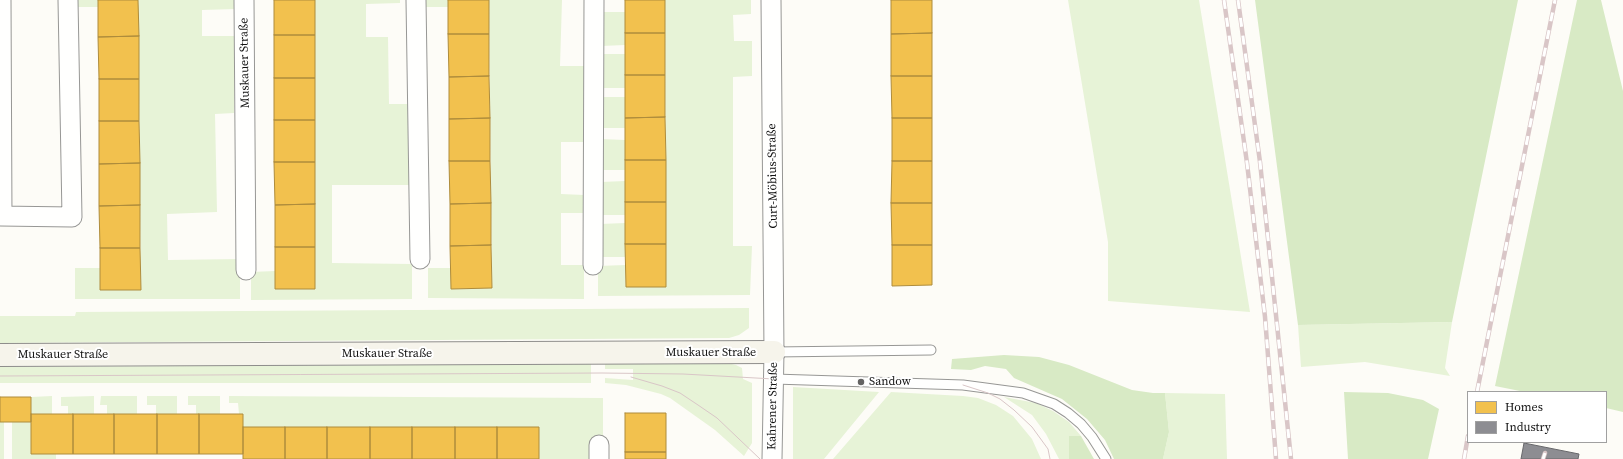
<!DOCTYPE html>
<html>
<head>
<meta charset="utf-8">
<style>
  body { margin:0 }
  #map { position:relative; width:1623px; height:459px; overflow:hidden; background:#fdfcf7; font-family:"Source Serif 4",serif }
  canvas { display:block }
  .legend { position:absolute; left:1467px; top:391px; width:140px; height:52px; box-sizing:border-box; background:#fff; border:1px solid #a0a0a0; margin:0; padding:5px 7px; list-style:none; font-size:12px; color:#111 }
  .legend li { display:flex; align-items:center; gap:8px; height:20px }
  .legend b { width:20px; border:1px solid #a0a0a0 }
</style>
</head>
<body>
<div id="map">
<canvas width="1623" height="459"></canvas>
<ul class="legend">
<li><b style="height:11px;background:#f2c14e"></b>Homes</li>
<li><b style="height:11px;background:#8d8d92"></b>Industry</li>
</ul>
</div>
<script>
const ctx = document.querySelector('canvas').getContext('2d');
ctx.lineJoin = 'round';
function paint(path, color) { ctx.fillStyle = color; ctx.fill(path, 'evenodd'); }
const shape = rows => new Path2D(rows.map(r => 'M' + r).join(''));
function trace(path, color, width, dash) { ctx.strokeStyle = color; ctx.lineWidth = width; ctx.lineCap = dash ? 'butt' : 'round'; ctx.setLineDash(dash || []); ctx.stroke(path); }
function label(font, color, halo, rows, align = 'center') {
  ctx.font = font + ' "Source Serif 4",serif'; ctx.lineWidth = 4; ctx.setLineDash([]); ctx.textBaseline = 'middle'; ctx.strokeStyle = halo; ctx.fillStyle = color; for (const [text, x, y, turn = 0] of rows) {
    ctx.save(); ctx.translate(x, y); ctx.rotate((+turn || 0) * Math.PI / 180); ctx.textAlign = isNaN(turn) ? turn : align; if (halo) ctx.strokeText(text, 0, 0); ctx.fillText(text, 0, 0); ctx.restore();
  }
}
const green = shape([
  [73,0,98,0,98,7,73,7],
  [138,0,236,0,236,9,202,10,202,36,235,36,234,113,215,114,217,212,167,214,168,260,240,259,240,299,75,299,75,268,100,268,100,290,141,290],
  [315,0,400,0,400,3,366,4,366,37,388,37,389,104,409,104,409,185,332,185,332,263,412,264,412,299,251,300,251,272,275,271,275,289,315,289],
  [424,0,448,0,448,7,424,7],
  [489,0,562,0,560,66,584,66,584,142,561,142,561,194,584,195,584,213,561,213,561,265,584,265,584,299,428,298,428,268,451,268,451,289,492,288],
  [665,0,751,0,751,14,733,15,734,41,752,41,752,76,733,77,733,246,752,246,750,295,598,296,598,266,625,265,626,287,666,286],
  [1068,0,1199,0,1250,312,1108,301,1108,242],
  [600,12,625,12,625,45,601,46],
  [600,54,625,54,625,88,601,88],
  [602,97,625,97,625,128,602,128],
  [601,139,625,140,625,170,600,170],
  [625,181,625,215,601,215,601,182],
  [625,223,626,257,601,257,600,224],
  [749,308,749,328,739,335,729,338,0,343,0,316,75,316,76,312],
  [1452,322,1445,368,1450,376,1365,362,1301,367,1298,325],
  [723,362,736,365,742,368,743,379,752,383,752,443,744,456,715,430,670,398,661,394,626,385,605,383,605,378,633,380,633,369,605,369,605,363],
  [591,364,591,383,0,383,0,367],
  [793,387,879,392,824,459,793,459],
  [891,392,963,396,978,398,996,405,1013,416,1032,439,1041,459,833,459],
  [1165,393,1225,394,1227,459,1163,459,1169,432],
  [52,396,52,414,31,414,31,397],
  [94,396,94,414,68,414,68,406,61,406,61,397],
  [101,396,137,396,137,414,107,414,107,405,100,405],
  [147,396,177,396,177,414,156,414,156,405,147,405],
  [188,396,220,396,220,414,196,414,196,405,188,405],
  [229,396,603,398,603,439,591,459,539,459,539,427,243,427,243,414,239,414,238,403,229,403],
  [1004,397,1036,403,1053,411,1069,422,1081,436,1069,436,1069,459,1059,459,1046,434,1032,415],
  [0,422,4,422,4,459,0,459],
  [12,422,31,422,31,454,56,454,56,459,12,459]
]);
const forest = shape([
  [1255,0,1518,0,1452,322,1298,325],
  [1577,0,1601,0,1623,91,1623,412,1606,408,1606,392,1525,392,1495,386],
  [1004,355,1039,357,1069,365,1132,390,1153,393,1165,393,1169,432,1163,459,1114,459,1105,440,1087,419,1062,399,1014,378,1006,369,985,366,971,370,951,369,952,359],
  [1344,392,1388,393,1423,400,1439,409,1428,459,1348,459],
  [1069,436,1081,436,1094,459,1069,459]
]);
const homes = shape([
  [98,0,138,0,139,36,98,37,98,0],
  [274,0,315,0,315,35,274,35,274,0],
  [448,0,489,0,489,34,448,34,448,0],
  [625,0,665,0,665,33,625,33,625,0],
  [891,0,932,0,932,33,891,34,891,0],
  [625,33,665,33,665,75,625,75,625,33],
  [932,33,932,76,891,76,891,34,932,33],
  [448,34,489,34,489,76,449,77,448,34],
  [274,35,315,35,315,78,274,78,274,35],
  [139,36,139,79,99,79,98,37,139,36],
  [625,75,665,75,665,117,625,118,625,75],
  [489,76,490,118,449,119,449,77,489,76],
  [891,76,932,76,932,118,892,118,891,76],
  [274,78,315,78,315,120,274,120,274,78],
  [99,79,139,79,139,121,99,121,99,79],
  [665,117,666,160,625,160,625,118,665,117],
  [490,118,490,161,449,161,449,119,490,118],
  [892,118,932,118,932,161,892,161,892,118],
  [274,120,315,120,315,162,274,162,274,120],
  [99,121,139,121,140,163,99,164,99,121],
  [625,160,666,160,666,202,625,202,625,160],
  [449,161,490,161,491,203,450,204,449,161],
  [892,161,932,161,932,203,891,203,892,161],
  [274,162,315,162,315,204,275,205,274,162],
  [140,163,140,205,99,206,99,164,140,163],
  [625,202,666,202,666,244,625,244,625,202],
  [491,203,491,245,450,246,450,204,491,203],
  [891,203,932,203,932,245,892,245,891,203],
  [315,204,315,247,275,247,275,205,315,204],
  [140,205,140,248,100,248,99,206,140,205],
  [625,244,666,244,666,287,626,287,625,244],
  [491,245,492,288,451,289,450,246,491,245],
  [892,245,932,245,932,285,892,286,892,245],
  [275,247,315,247,315,289,275,289,275,247],
  [100,248,140,248,141,290,100,290,100,248],
  [0,397,31,397,31,422,0,422,0,397],
  [625,413,666,413,666,452,625,452,625,413],
  [31,414,73,414,73,454,31,454,31,414],
  [73,414,114,414,114,454,73,454,73,414],
  [114,414,157,414,157,454,114,454,114,414],
  [157,414,199,414,199,454,157,454,157,414],
  [199,414,243,414,243,454,199,454,199,414],
  [243,427,285,427,285,459,243,459,243,427],
  [285,427,327,427,327,459,285,459,285,427],
  [327,427,370,427,370,459,327,459,327,427],
  [370,427,412,427,412,459,370,459,370,427],
  [412,427,455,427,455,459,412,459,412,427],
  [455,427,497,427,497,459,455,459,455,427],
  [497,427,539,427,539,459,497,459,497,427],
  [625,452,666,452,666,459,625,459,625,452]
]);
const industry = shape([
  [1524,443,1579,454,1578,459,1521,459,1524,443]
]);
const lane = shape([
  [774,352,931,350],
  [774,379,963,385,1023,393,1054,404,1068,413,1081,424,1092,437,1106,459]
]);
const street = shape([
  [1,0,2,216],
  [244,0,246,270],
  [416,0,420,259],
  [771,0,774,352,772,459],
  [0,216,72,217,68,0],
  [593,265,594,0],
  [599,445,599,459]
]);
const secondary = shape([
  [0,355,774,352]
]);
const tram = shape([
  [0,376,602,373,683,374,774,379],
  [631,377,662,386,680,393,698,405,717,418,760,459],
  [963,385,988,393,1000,399,1014,410,1032,427,1048,449,1050,459]
]);
const rail = shape([
  [1224,0,1247,163,1265,317,1276,459],
  [1238,0,1260,162,1291,459],
  [1477,392,1555,0],
  [1464,459,1468,436],
  [1543,459,1545,453]
]);
const markers = [
  [861,382,4,"#646362"]
];
const streetNames = [
  ["Muskauer Straße",245,63,-91],
  ["Curt-Möbius-Straße",773,176,-91],
  ["Muskauer Straße",711,353],
  ["Muskauer Straße",387,354],
  ["Muskauer Straße",63,355],
  ["Kahrener Straße",773,406,-89]
];
const poiNames = [
  ["Sandow",869,382]
];
paint(green, '#e7f3d7');
paint(forest, '#d8eac5');
paint(homes, '#f2c14e');
trace(homes, '#ae8c3c', 1);
paint(industry, '#8d8d92');
trace(industry, '#68686b', 1);
trace(lane, '#979795', 11);
trace(street, '#979795', 21);
trace(secondary, '#8e8d8b', 24);
trace(lane, '#fffffe', 9);
trace(street, '#fffffe', 19);
trace(secondary, '#f6f4eb', 22);
trace(tram, '#d9c6c7', 1);
trace(rail, '#d9c6c7', 4.5);
trace(rail, '#fff', 3, [9]);
for (const [x, y, r, color] of markers) { const dot = new Path2D(); dot.arc(x, y, r, 0, 2 * Math.PI); ctx.fillStyle = color; ctx.fill(dot); trace(dot, '#fff', 1.5); }
label('12px', '#111', '#fff', streetNames);
label('12px', '#111', '#fff', poiNames, 'left');
</script>
</body>
</html>
